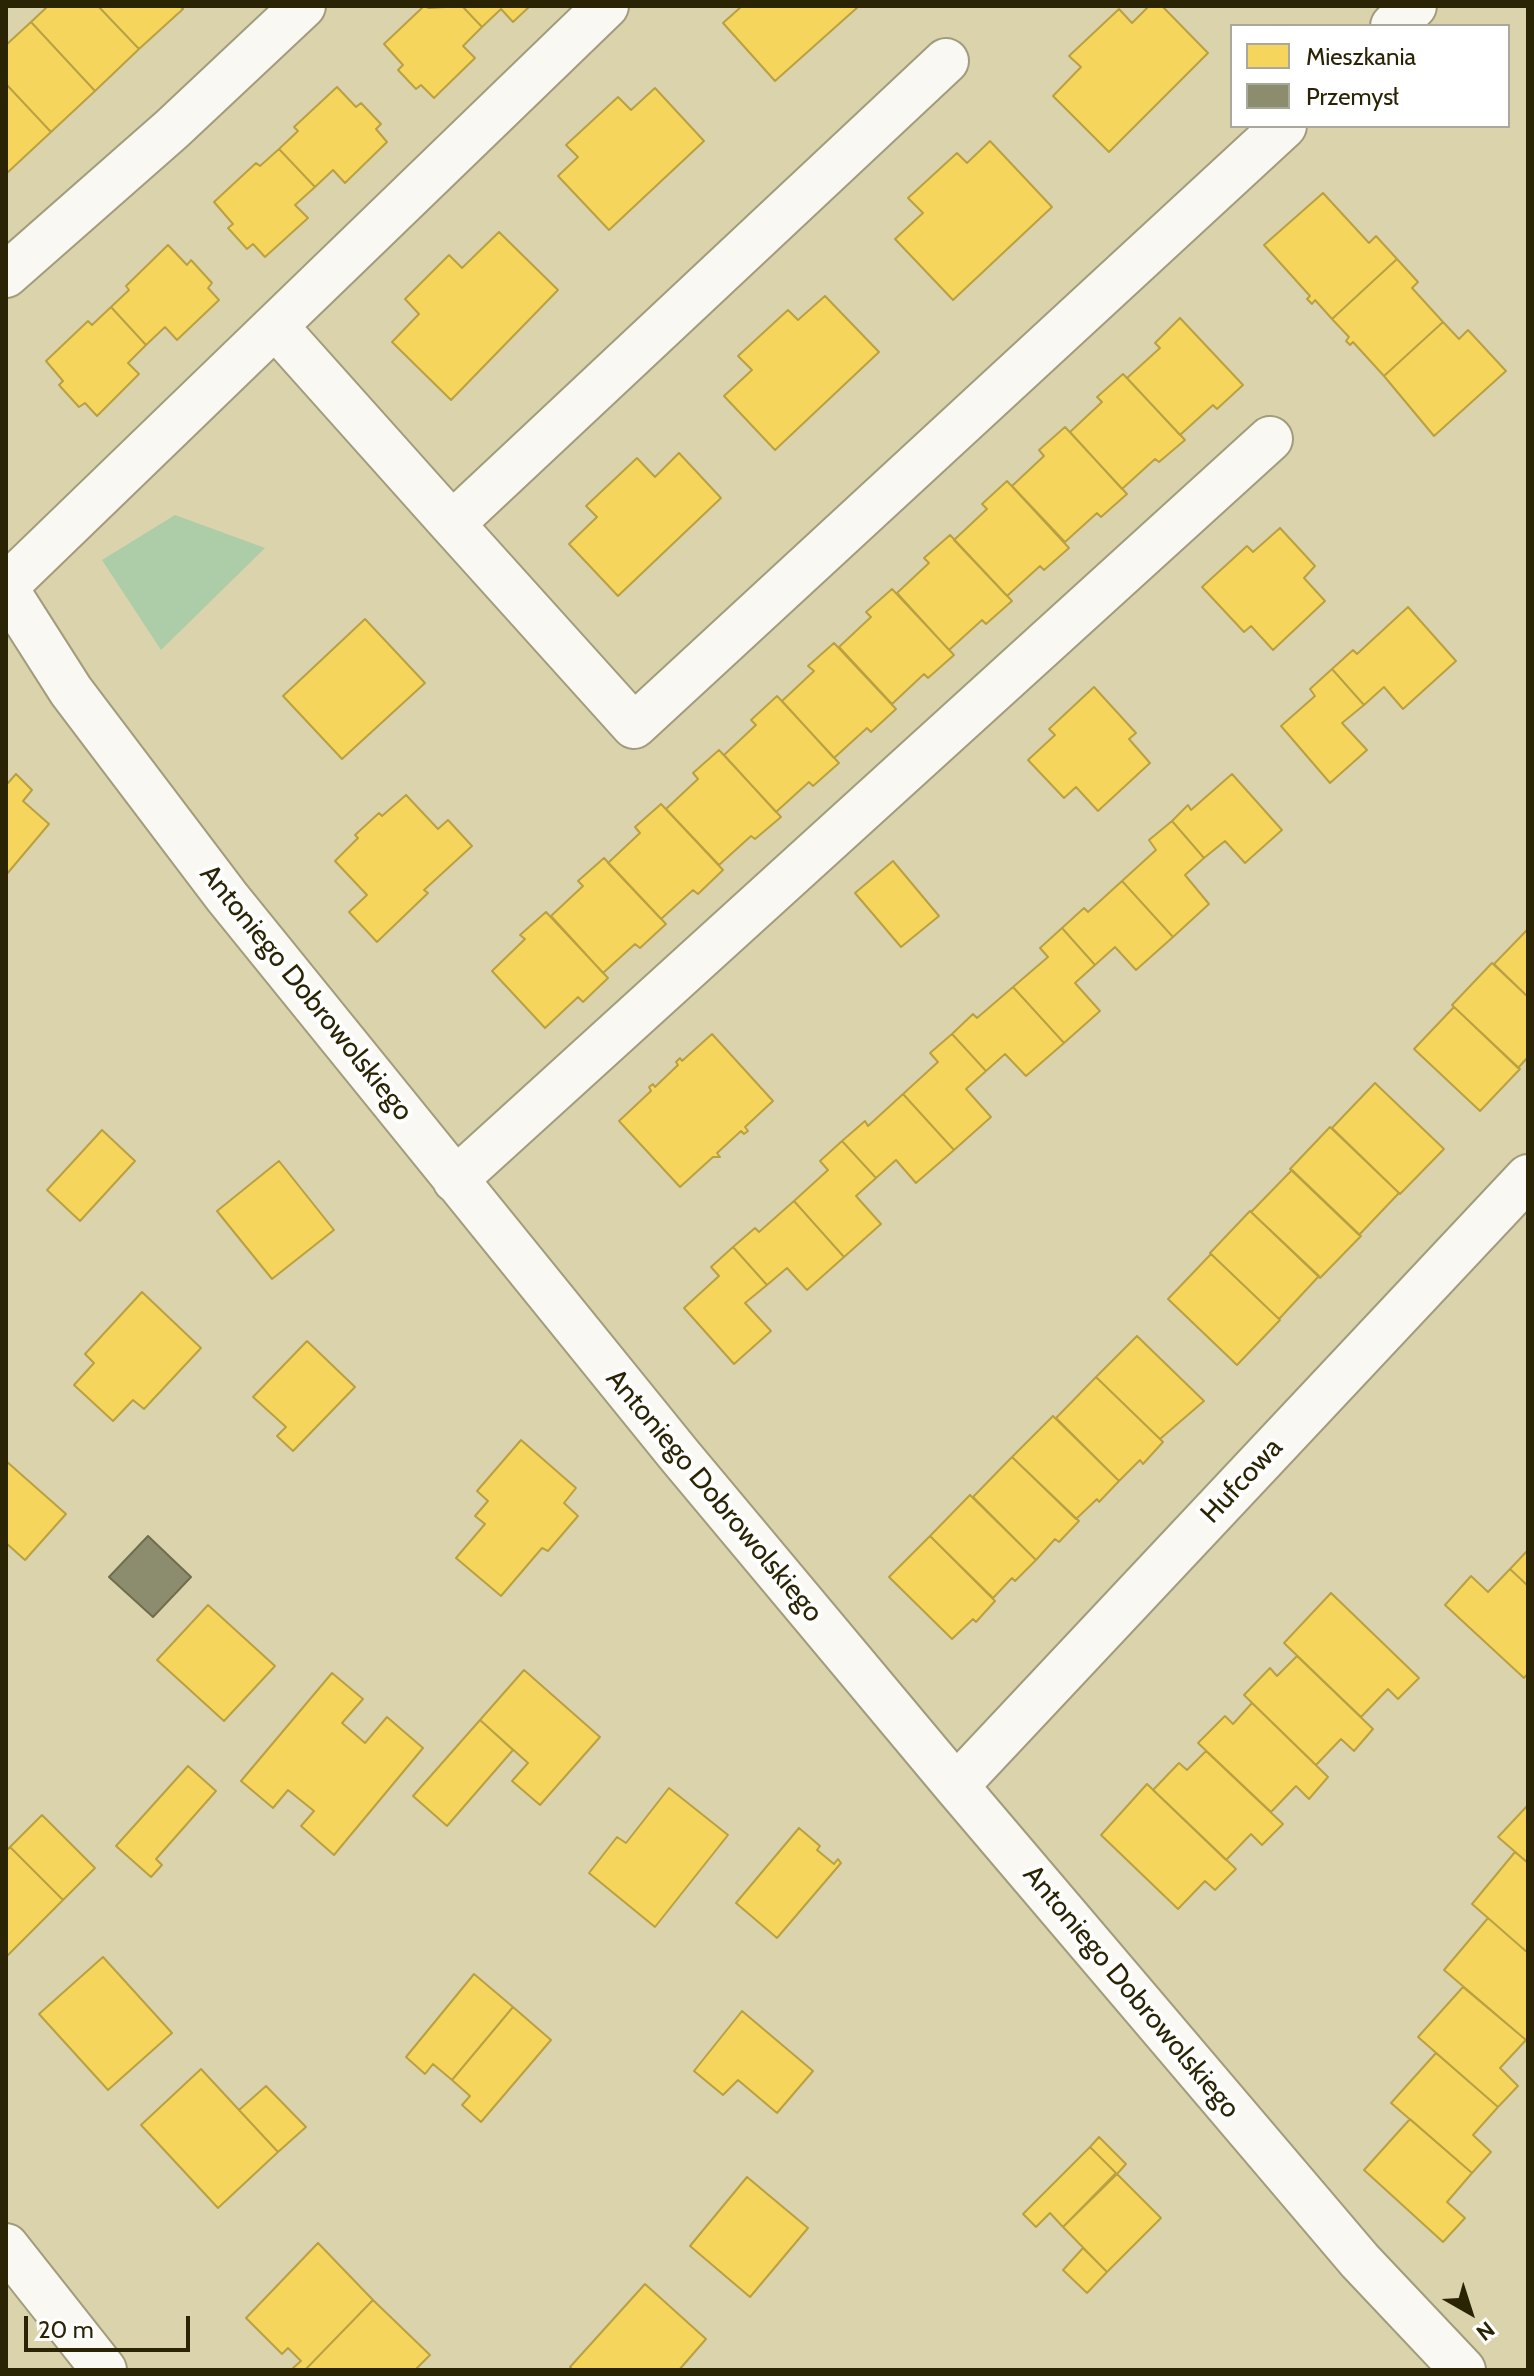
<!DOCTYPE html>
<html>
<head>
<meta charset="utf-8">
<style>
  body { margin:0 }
  #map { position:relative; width:1534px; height:2376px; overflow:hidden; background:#dad3ab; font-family:Cabin,sans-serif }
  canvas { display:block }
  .frame { position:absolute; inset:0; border:8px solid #2a2405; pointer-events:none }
  .legend { position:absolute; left:1230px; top:24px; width:280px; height:104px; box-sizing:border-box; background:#fff; border:2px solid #aaa79b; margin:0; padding:10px 14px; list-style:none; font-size:24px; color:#2a2405 }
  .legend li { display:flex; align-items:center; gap:16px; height:40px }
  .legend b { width:40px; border:2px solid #aaa79b }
  .north { position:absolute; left:1430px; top:2272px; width:80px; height:80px; -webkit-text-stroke:6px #fff; paint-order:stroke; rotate:141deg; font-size:22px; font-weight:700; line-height:32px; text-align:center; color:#2a2405 }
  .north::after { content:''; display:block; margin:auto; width:28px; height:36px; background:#2a2405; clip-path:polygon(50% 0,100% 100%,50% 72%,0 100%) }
  .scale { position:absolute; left:24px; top:2316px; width:166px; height:36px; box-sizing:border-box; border:4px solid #2a2405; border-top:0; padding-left:10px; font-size:24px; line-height:28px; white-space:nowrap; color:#2a2405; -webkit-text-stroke:6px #fff; paint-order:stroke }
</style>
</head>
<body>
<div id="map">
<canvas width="1534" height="2376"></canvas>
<div class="frame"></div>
<ul class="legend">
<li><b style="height:22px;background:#f6d55c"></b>Mieszkania</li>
<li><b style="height:22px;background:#8c8c6e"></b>Przemysł</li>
</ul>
<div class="north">N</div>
<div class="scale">20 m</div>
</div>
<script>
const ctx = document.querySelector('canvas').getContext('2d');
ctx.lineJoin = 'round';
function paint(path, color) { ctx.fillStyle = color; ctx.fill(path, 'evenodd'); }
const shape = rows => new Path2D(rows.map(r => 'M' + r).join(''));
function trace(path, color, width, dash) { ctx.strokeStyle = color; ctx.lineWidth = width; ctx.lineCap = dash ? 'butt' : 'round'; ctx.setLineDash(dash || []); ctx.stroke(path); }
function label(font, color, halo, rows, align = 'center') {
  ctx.font = font + ' Cabin,sans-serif'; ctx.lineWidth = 8; ctx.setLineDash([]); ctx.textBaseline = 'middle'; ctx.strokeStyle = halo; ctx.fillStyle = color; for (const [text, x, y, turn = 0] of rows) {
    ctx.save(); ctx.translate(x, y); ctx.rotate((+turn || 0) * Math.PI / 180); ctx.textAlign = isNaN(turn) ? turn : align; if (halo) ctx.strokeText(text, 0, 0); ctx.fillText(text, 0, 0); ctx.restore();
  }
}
const green = shape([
  [175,515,265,548,161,650,102,560]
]);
const homes = shape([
  [48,6,98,6,139,49,95,91,31,22,48,6],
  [98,6,180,6,183,9,139,49,98,6],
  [424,6,429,8,462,6,482,27,463,46,475,58,434,98,421,85,416,89,398,70,403,65,384,44,424,6],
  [462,6,530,6,513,22,501,9,482,27,462,6],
  [742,6,859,6,775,81,723,23,742,6],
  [1149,6,1162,6,1208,53,1109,152,1053,96,1081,67,1069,56,1119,9,1132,23,1149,6],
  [31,22,95,91,51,132,6,84,6,45,31,22],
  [6,84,51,132,7,173,6,172,6,84],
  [337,87,356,107,361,103,381,124,376,129,387,142,345,183,333,170,315,187,279,149,298,131,294,127,337,87],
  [655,88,704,141,609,230,558,176,578,157,566,145,618,97,631,110,655,88],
  [990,141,1052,207,953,300,895,239,923,213,908,198,957,153,967,163,990,141],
  [279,149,315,187,295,205,308,218,265,257,253,244,247,249,228,228,233,224,214,202,256,163,260,166,279,149],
  [1323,193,1369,243,1376,236,1397,259,1332,319,1315,300,1312,304,1307,299,1310,296,1264,245,1323,193],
  [499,232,558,290,451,400,392,342,419,314,405,299,449,255,462,268,499,232],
  [168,245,187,265,191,260,212,283,208,288,219,300,177,340,165,327,146,345,111,307,129,290,126,286,168,245],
  [1397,259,1418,282,1412,288,1443,322,1384,376,1353,342,1350,345,1346,341,1349,337,1332,319,1397,259],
  [825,296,879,352,775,450,724,396,752,370,738,356,788,310,798,320,825,296],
  [111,307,146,345,128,363,139,374,97,416,85,403,79,407,59,385,63,381,46,361,88,321,92,325,111,307],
  [1180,318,1243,385,1217,409,1213,405,1180,435,1127,378,1160,348,1155,343,1180,318],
  [1443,322,1459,339,1468,330,1506,371,1434,436,1384,376,1443,322],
  [1123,374,1185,440,1159,462,1155,459,1122,489,1070,432,1102,402,1097,397,1123,374],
  [1065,427,1127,494,1101,517,1097,513,1065,542,1012,486,1044,456,1039,450,1065,427],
  [679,453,721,498,618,596,569,544,597,517,586,506,637,458,655,477,679,453],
  [1007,481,1069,548,1044,570,1040,566,1007,596,954,540,987,509,982,504,1007,481],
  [1280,528,1315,566,1304,578,1325,601,1273,650,1251,626,1244,632,1202,587,1247,546,1253,552,1280,528],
  [950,535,1012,601,986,624,982,620,949,650,897,593,929,563,924,558,950,535],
  [892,589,954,655,928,678,924,674,892,704,839,647,871,617,866,612,892,589],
  [1408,607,1456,661,1403,709,1384,687,1364,705,1332,669,1353,650,1357,654,1408,607],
  [365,619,425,683,342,759,283,696,365,619],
  [834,643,896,709,871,732,867,728,834,758,782,701,814,671,808,666,834,643],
  [1332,669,1364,705,1342,723,1367,750,1330,783,1281,726,1315,696,1310,689,1332,669],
  [1094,687,1136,733,1129,739,1150,763,1098,811,1076,787,1064,798,1028,760,1055,735,1049,729,1094,687],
  [777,696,839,763,813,786,809,782,776,812,724,755,756,725,751,720,777,696],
  [719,750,781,817,755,839,751,836,719,865,666,809,698,779,693,773,719,750],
  [16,774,32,790,23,801,49,824,6,875,6,782,8,783,16,774],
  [1232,774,1282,830,1245,863,1225,841,1204,858,1172,821,1188,805,1191,810,1232,774],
  [406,795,438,829,448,820,472,846,424,890,428,893,377,942,349,912,367,895,335,861,358,838,355,835,379,813,382,816,406,795],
  [661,804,723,870,698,894,693,890,661,919,608,863,640,833,635,827,661,804],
  [1172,821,1204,858,1185,875,1209,904,1173,937,1122,881,1156,850,1149,840,1172,821],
  [604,858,666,924,640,948,635,944,603,973,551,916,583,886,578,881,604,858],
  [893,861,939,916,901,947,855,893,893,861],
  [1122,881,1173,937,1136,970,1115,947,1095,965,1062,928,1084,908,1088,912,1122,881],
  [546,912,608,978,583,1002,578,997,545,1028,492,971,525,939,520,935,546,912],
  [1062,928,1095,965,1075,983,1100,1011,1064,1043,1013,987,1048,957,1040,948,1062,928],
  [1528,929,1528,997,1494,964,1528,929],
  [1492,963,1528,997,1528,1057,1518,1068,1452,1005,1492,963],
  [1013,987,1064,1043,1026,1076,1005,1054,986,1071,952,1034,973,1014,977,1018,1013,987],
  [1454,1007,1520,1069,1480,1111,1414,1049,1454,1007],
  [712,1034,773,1101,745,1127,748,1131,744,1134,741,1131,717,1153,720,1157,713,1157,680,1187,619,1121,651,1091,649,1087,653,1084,655,1087,678,1065,676,1062,680,1058,682,1061,712,1034],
  [952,1034,986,1071,966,1089,991,1117,954,1150,903,1094,938,1062,930,1053,952,1034],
  [1375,1083,1444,1149,1400,1194,1332,1128,1375,1083],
  [903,1094,954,1150,916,1183,896,1160,876,1178,842,1141,865,1121,868,1126,903,1094],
  [1330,1127,1399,1193,1359,1235,1290,1169,1330,1127],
  [102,1130,135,1161,80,1221,47,1190,102,1130],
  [842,1141,876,1178,856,1196,881,1224,844,1257,794,1201,828,1170,820,1161,842,1141],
  [279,1161,334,1230,272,1279,217,1211,279,1161],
  [1292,1170,1361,1236,1320,1278,1251,1212,1292,1170],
  [794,1201,844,1257,807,1290,787,1268,767,1285,733,1247,755,1228,759,1232,794,1201],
  [1250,1211,1319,1276,1279,1319,1210,1253,1250,1211],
  [733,1247,767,1285,745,1303,771,1331,734,1364,684,1308,719,1276,711,1267,733,1247],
  [1211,1254,1280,1320,1237,1365,1168,1299,1211,1254],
  [142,1292,201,1348,144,1409,133,1400,113,1421,74,1385,94,1363,85,1354,142,1292],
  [1137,1336,1204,1401,1160,1439,1096,1377,1137,1336],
  [307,1341,355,1387,293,1451,277,1436,286,1427,253,1397,307,1341],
  [1096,1377,1163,1442,1143,1464,1140,1460,1119,1481,1056,1418,1096,1377],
  [1053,1416,1119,1481,1099,1502,1097,1499,1076,1519,1012,1457,1053,1416],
  [521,1440,576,1488,564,1503,578,1516,548,1551,542,1548,501,1596,456,1558,485,1524,475,1516,488,1501,477,1491,521,1440],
  [1012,1457,1079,1521,1059,1542,1055,1539,1036,1560,973,1497,1012,1457],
  [6,1461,66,1514,25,1560,6,1543,6,1461],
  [970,1495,1036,1560,1015,1581,1012,1578,993,1598,930,1536,970,1495],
  [930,1536,995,1601,976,1622,973,1619,952,1639,889,1577,930,1536],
  [1528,1550,1528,1586,1510,1569,1528,1550],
  [1510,1569,1528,1586,1528,1673,1524,1678,1445,1605,1471,1576,1488,1592,1510,1569],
  [1331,1593,1419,1678,1398,1699,1388,1689,1361,1717,1284,1643,1331,1593],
  [208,1605,275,1666,224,1721,157,1660,208,1605],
  [1297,1656,1373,1729,1354,1751,1341,1739,1316,1765,1244,1695,1270,1668,1277,1676,1297,1656],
  [524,1670,600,1737,540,1805,512,1781,528,1763,480,1720,524,1670],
  [332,1673,363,1699,342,1723,365,1743,387,1717,423,1748,334,1855,301,1826,314,1811,288,1790,273,1808,241,1781,332,1673],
  [1252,1703,1328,1777,1309,1799,1296,1786,1271,1812,1198,1743,1225,1716,1233,1724,1252,1703],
  [480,1720,513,1750,447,1826,413,1796,480,1720],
  [1206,1751,1283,1824,1262,1845,1251,1834,1226,1860,1153,1790,1179,1763,1187,1770,1206,1751],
  [188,1766,216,1791,156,1859,162,1865,151,1877,116,1846,188,1766],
  [1147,1784,1236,1869,1215,1890,1205,1881,1178,1909,1101,1835,1147,1784],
  [669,1788,728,1835,655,1927,589,1873,617,1837,626,1843,669,1788],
  [1528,1805,1528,1863,1498,1837,1528,1805],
  [42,1815,95,1868,63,1900,10,1847,42,1815],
  [799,1828,820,1846,817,1850,834,1864,838,1859,841,1863,777,1938,736,1903,799,1828],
  [10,1847,63,1900,6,1957,6,1851,10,1847],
  [1515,1852,1528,1863,1528,1953,1472,1904,1515,1852],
  [1488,1918,1528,1953,1528,2038,1526,2040,1444,1970,1488,1918],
  [103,1957,172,2033,108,2090,39,2014,103,1957],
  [474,1974,513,2007,452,2080,433,2064,425,2074,406,2057,474,1974],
  [1463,1987,1526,2040,1500,2068,1518,2086,1498,2107,1418,2037,1463,1987],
  [513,2007,551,2040,481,2122,462,2105,470,2096,452,2080,513,2007],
  [742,2011,813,2071,777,2113,738,2080,723,2095,694,2071,742,2011],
  [1436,2053,1498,2107,1473,2135,1491,2152,1472,2173,1391,2103,1436,2053],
  [201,2069,278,2152,218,2208,141,2125,201,2069],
  [266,2086,306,2127,278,2152,239,2110,266,2086],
  [1410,2119,1472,2173,1447,2202,1465,2218,1443,2242,1364,2170,1410,2119],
  [1099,2137,1126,2164,1117,2174,1090,2147,1099,2137],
  [1090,2147,1116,2173,1063,2227,1050,2213,1036,2227,1023,2214,1090,2147],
  [1117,2174,1161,2218,1107,2272,1063,2227,1117,2174],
  [747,2177,808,2228,750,2297,690,2246,747,2177],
  [318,2243,373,2300,305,2370,296,2370,293,2368,301,2361,288,2348,282,2354,246,2318,318,2243],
  [1083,2248,1107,2272,1087,2293,1063,2270,1083,2248],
  [645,2284,706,2339,679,2370,573,2370,570,2367,645,2284],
  [373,2300,430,2355,415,2370,305,2370,373,2300]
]);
const industry = shape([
  [148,1536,191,1577,153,1617,109,1577,148,1536]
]);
const minor = shape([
  [1393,26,1414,6],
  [6,275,172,129,303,6],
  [275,326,452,524,946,61],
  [452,524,634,726,1284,126],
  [6,586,606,6],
  [6,589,71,691,227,897,680,1456,956,1786,1360,2261,1463,2370],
  [455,1180,1270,439],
  [956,1786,1528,1177]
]);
const tertiary = shape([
  [6,2246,104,2370]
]);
const streetNames = [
  ["Antoniego Dobrowolskiego",306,993,51],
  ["Hufcowa",1242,1481,-47],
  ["Antoniego Dobrowolskiego",714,1496,50],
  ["Antoniego Dobrowolskiego",1131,1992,50]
];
paint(green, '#accda7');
paint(homes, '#f6d55c');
trace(homes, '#b9a042', 2);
paint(industry, '#8c8c6e');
trace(industry, '#6f6d4e', 2);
trace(minor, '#a29c7d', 48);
trace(tertiary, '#a29c7d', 48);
trace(minor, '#f9f8f2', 44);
trace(tertiary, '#f9f8f2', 44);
label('28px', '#2a2405', '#fff', streetNames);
</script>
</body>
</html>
